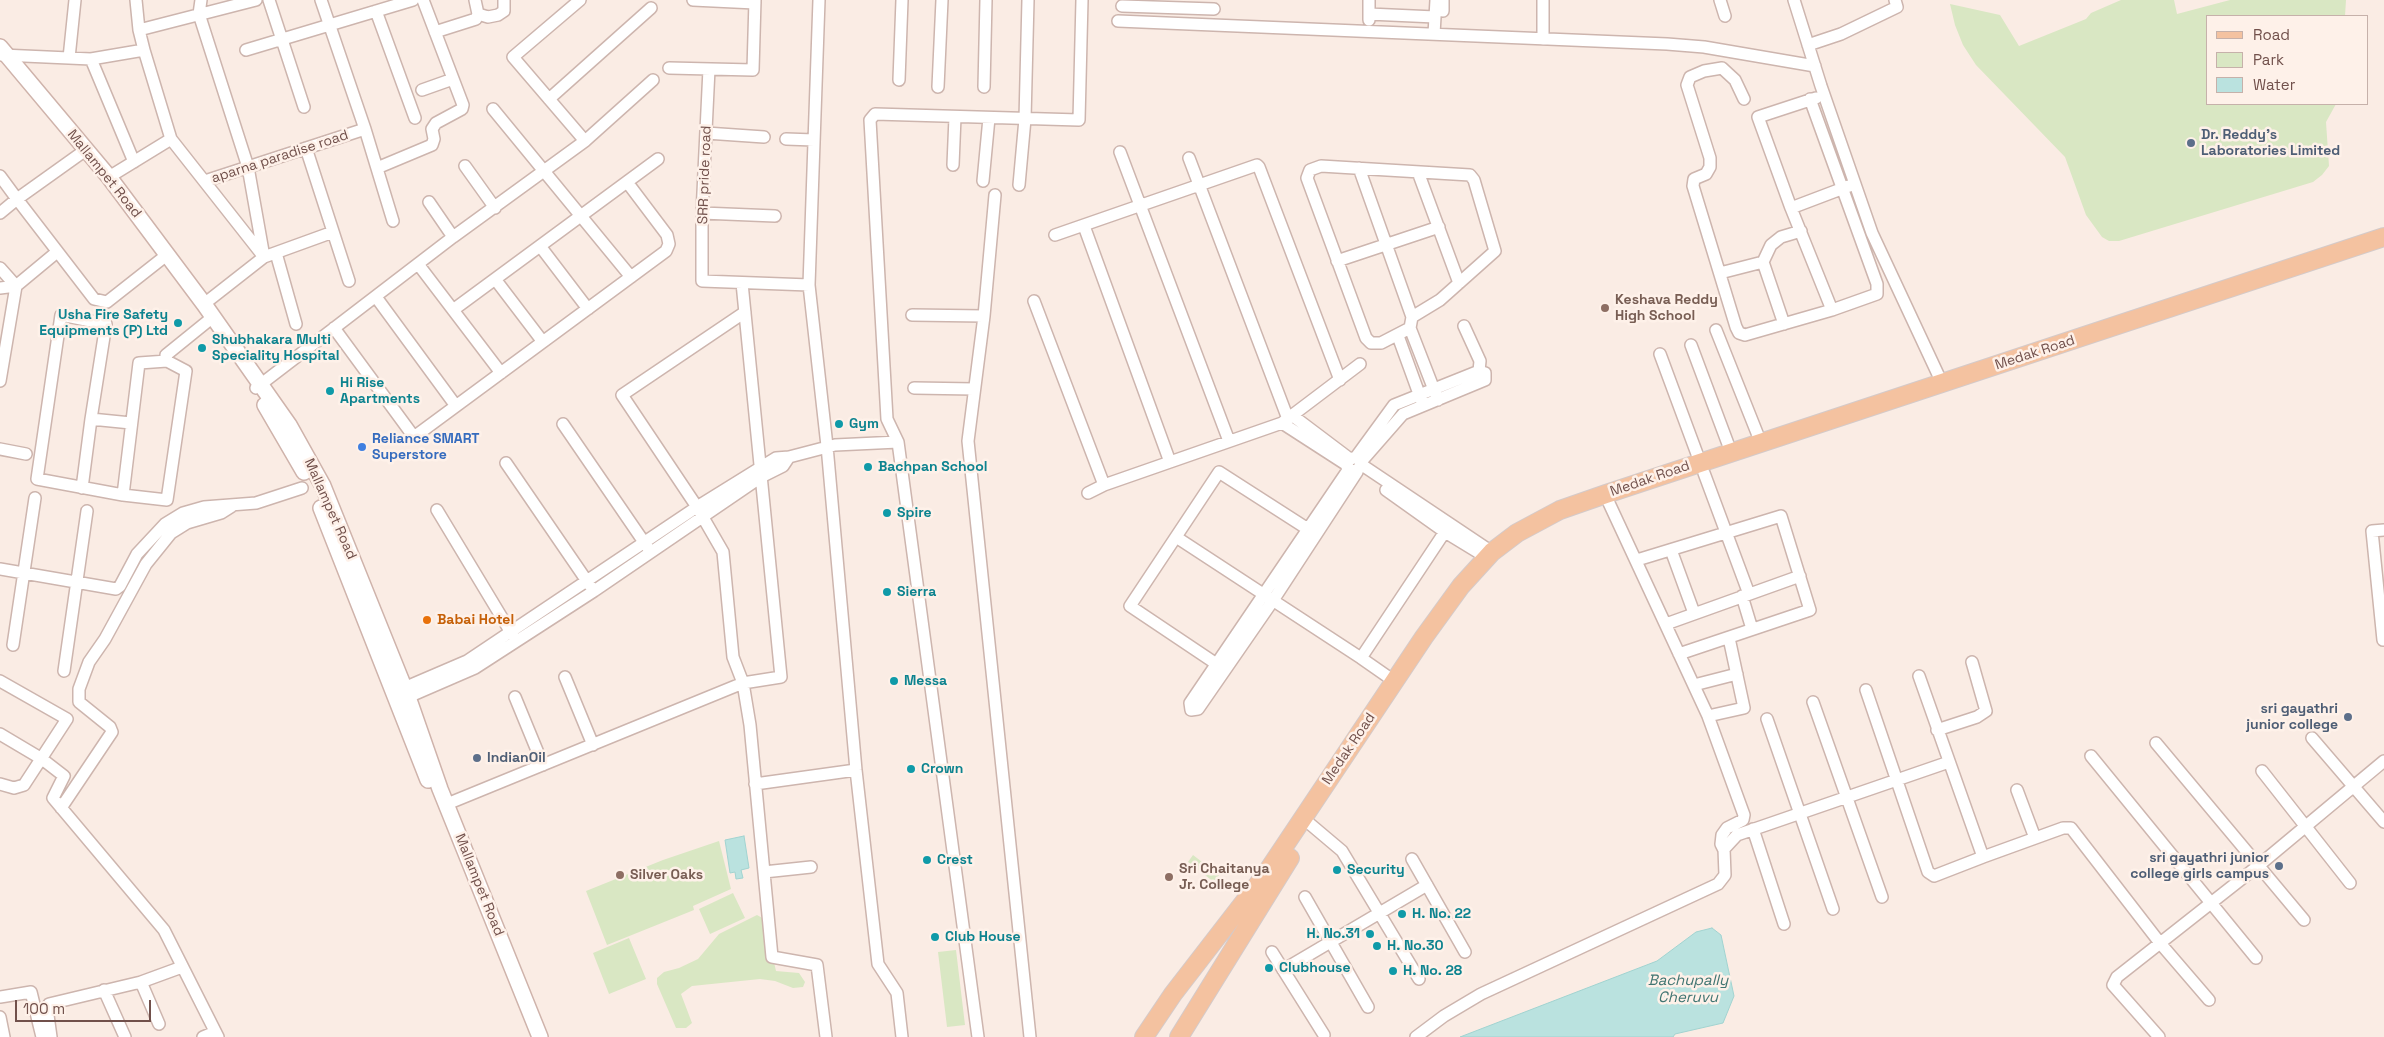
<!DOCTYPE html>
<html>
<head>
<meta charset="utf-8">
<style>
  body { margin:0 }
  #map { position:relative; width:2384px; height:1037px; overflow:hidden; background:#faece4; font-family:"Space Grotesk",sans-serif }
  canvas { display:block }
  .legend { position:absolute; left:2206px; top:15px; width:162px; height:90px; box-sizing:border-box; background:#fef1e9; border:1px solid #c6b1aa; margin:0; padding:6px 9px; list-style:none; font-size:15px; color:#71504b }
  .legend li { display:flex; align-items:center; gap:10px; height:25px }
  .legend b { width:25px; border:1px solid #c6b1aa }
  .scale { position:absolute; left:15px; top:1000px; width:136px; height:22px; box-sizing:border-box; border:2px solid #71504b; border-top:0; padding-left:6px; font-size:15px; line-height:18px; white-space:nowrap; color:#71504b; -webkit-text-stroke:4px #fef1e9; paint-order:stroke }
</style>
</head>
<body>
<div id="map">
<canvas width="2384" height="1037"></canvas>
<ul class="legend">
<li><b style="height:6px;background:#f4c2a0"></b>Road</li>
<li><b style="height:14px;background:#d9e7c3"></b>Park</li>
<li><b style="height:14px;background:#bae2df"></b>Water</li>
</ul>
<div class="scale">100 m</div>
</div>
<script>
const ctx = document.querySelector('canvas').getContext('2d');
ctx.lineJoin = 'round';
function paint(path, color) { ctx.fillStyle = color; ctx.fill(path, 'evenodd'); }
const shape = rows => new Path2D(rows.map(r => 'M' + r).join(''));
function trace(path, color, width, dash) { ctx.strokeStyle = color; ctx.lineWidth = width; ctx.lineCap = dash ? 'butt' : 'round'; ctx.setLineDash(dash || []); ctx.stroke(path); }
function label(font, color, halo, rows, align = 'center') {
  ctx.font = font + ' "Space Grotesk",sans-serif'; ctx.lineWidth = 5; ctx.setLineDash([]); ctx.textBaseline = 'middle'; ctx.strokeStyle = halo; ctx.fillStyle = color; for (const [text, x, y, turn = 0] of rows) {
    ctx.save(); ctx.translate(x, y); ctx.rotate((+turn || 0) * Math.PI / 180); ctx.textAlign = isNaN(turn) ? turn : align; if (halo) ctx.strokeText(text, 0, 0); ctx.fillText(text, 0, 0); ctx.restore();
  }
}
const green = shape([
  [2121,0,2174,0,2177,14,2230,0,2346,0,2345,16,2208,16,2208,104,2336,104,2326,122,2329,166,2322,175,2313,182,2119,241,2109,241,2102,237,2086,215,2065,157,1976,65,1963,45,1955,25,1950,4,2000,15,2019,46,2086,19,2091,13],
  [719,841,731,889,693,906,694,910,607,945,586,891,663,860],
  [1193,855,1219,875,1214,882,1188,862],
  [733,893,745,918,710,934,699,909],
  [757,915,764,919,776,971,799,973,805,982,803,987,793,988,775,981,760,979,692,986,681,994,692,1023,686,1028,676,1028,657,984,657,978,664,972,679,968,698,959,719,934],
  [629,938,646,979,609,994,593,953],
  [956,950,965,1025,947,1027,938,952]
]);
const water = shape([
  [744,836,749,868,741,870,743,878,736,879,735,872,730,873,725,840,744,836],
  [1712,928,1721,935,1734,996,1723,1023,1675,1034,1673,1037,1460,1037,1657,961,1696,932,1712,928]
]);
const minor = shape([
  [136,0,139,30],
  [201,0,199,14,248,167,264,257,333,232],
  [269,0,304,107],
  [580,0,513,57,585,141],
  [693,0,755,3],
  [819,0,809,285,827,446,856,770,878,964,897,993,902,1037],
  [1720,0,1725,16],
  [1794,0,1821,86,1872,233,1942,383],
  [1122,6,1214,9],
  [376,11,415,118],
  [1443,11,1443,0],
  [478,14,488,17,498,15,504,11,504,0],
  [1369,14,1435,17],
  [1369,20,1369,0],
  [1118,21,1667,44,1704,47,1815,66],
  [435,32,476,19,478,14,475,0],
  [1434,34,1436,0],
  [1543,39,1543,0],
  [1808,45,1841,34,1897,7,1895,0],
  [144,50,171,139,264,257,204,304],
  [246,50,413,0],
  [2,55,91,59,144,50,139,30,256,0],
  [69,58,75,0],
  [91,59,134,162],
  [669,68,753,70,755,0],
  [709,69,702,213,702,281,809,285],
  [899,80,902,0],
  [938,87,942,0],
  [984,87,986,0],
  [422,90,453,79],
  [1816,98,1758,117,1791,208,1849,186],
  [549,99,651,8],
  [1744,99,1735,80,1722,68,1704,71,1690,77,1687,85,1710,158,1710,167,1706,174,1694,179,1693,186,1736,327,1739,333,1745,335,1832,310],
  [493,109,631,277],
  [365,129,393,221],
  [706,133,764,137],
  [786,139,814,140],
  [306,148,349,281],
  [1120,152,1229,441],
  [1189,158,1288,419],
  [953,165,955,117],
  [465,166,495,208],
  [377,168,432,145,434,139,432,129,436,123,462,109,463,105,423,0],
  [1359,168,1412,317],
  [1418,172,1459,283],
  [0,176,17,199,80,154],
  [109,177,171,139],
  [205,181,365,129,321,0],
  [983,181,989,118],
  [1019,185,1025,119,1028,0],
  [995,195,984,316,968,441,1030,1037],
  [429,202,453,237],
  [1791,208,1832,310,1877,294,1877,284,1810,99],
  [0,213,17,199,94,299,107,302,168,254],
  [702,213,775,216],
  [1084,226,1170,462],
  [1055,235,1257,165,1259,167,1340,380],
  [540,246,588,309],
  [276,253,296,324],
  [1337,261,1439,227],
  [1763,262,1784,324],
  [418,264,501,373],
  [0,268,16,286,0,381],
  [1720,273,1763,262,1771,245,1781,237,1801,231],
  [495,279,543,342],
  [0,288,16,286,57,252],
  [376,297,456,406],
  [1034,301,1104,485],
  [453,310,658,159],
  [745,312,622,395,697,507,723,552,733,657,743,683,750,725,772,957,817,965,826,1037],
  [912,315,984,316],
  [1464,326,1480,361,1479,371],
  [334,328,414,437,666,251,669,244,667,235,627,182],
  [1410,328,1381,343,1371,343,1366,338,1307,178,1310,170,1321,166,1470,175,1474,180,1495,251,1440,300,1412,317,1410,328,1438,400],
  [1716,330,1761,443],
  [1398,336,1422,402],
  [1691,345,1731,452],
  [1660,354,1700,462],
  [256,388,453,237,585,141,653,80],
  [914,388,974,389],
  [1293,416,1350,459],
  [91,419,106,324,61,315,37,479,123,495,167,500,186,371,167,361,166,355,208,321],
  [1282,423,1347,465],
  [563,424,648,548],
  [0,449,26,454],
  [1356,457,1360,460,1361,467,1353,472,1347,467,1348,460,1356,457,1394,405,1479,371],
  [1361,462,1403,414,1485,380,1485,373,1479,371],
  [506,463,591,587],
  [1362,465,1492,552],
  [1348,470,1190,703,1191,710,1198,709,1274,599,1357,472],
  [1704,473,1749,594],
  [82,488,91,419,131,423],
  [1386,490,1445,532,1486,557],
  [1088,493,1104,485,1282,423,1360,364],
  [123,495,139,363,167,361],
  [1609,503,1708,716,1744,815,1743,820,1727,828,1722,835,1721,844,1724,850],
  [437,510,513,636],
  [1176,537,1361,658,1450,524],
  [1671,550,1694,613],
  [1637,560,1781,516,1810,610,1679,654],
  [0,569,116,589,120,586,137,554,165,524,183,513,204,507,256,503,302,488],
  [1742,596,1752,629],
  [1666,624,1800,576],
  [2383,640,2372,531,2384,530],
  [13,645,35,498],
  [1361,658,1394,681],
  [1221,667,1130,606,1219,472,1314,533],
  [64,671,87,511],
  [1919,676,1983,857,2063,828,2071,828,2160,943,2209,1000],
  [565,677,593,745],
  [0,681,67,719,24,785,14,788,0,784],
  [1694,685,1737,674],
  [404,688,467,661,697,507,776,458,789,457,835,445,898,442],
  [1866,690,1928,872,1934,876,1983,857],
  [408,697,475,668,594,591,761,477,783,466,789,457],
  [515,697,543,765],
  [1813,702,1882,897],
  [1708,716,1744,708,1729,638],
  [1767,719,1833,909],
  [1937,730,1977,717,1986,711,1972,662],
  [0,734,42,759,64,776,53,798,164,930,218,1037],
  [2312,738,2384,822],
  [2156,743,2304,920],
  [2091,756,2256,958],
  [2262,771,2350,883],
  [755,784,856,770],
  [2017,790,2035,838],
  [447,804,743,683,781,677,742,283],
  [61,808,112,732,110,727,79,702,79,689,89,662,105,639,146,564,171,533,187,523,221,513,232,506],
  [1310,824,1342,851,1419,979],
  [1753,829,1784,924],
  [1412,859,1465,952],
  [764,872,811,867],
  [1305,897,1368,1007],
  [1272,952,1324,1035],
  [1283,970,1427,885],
  [141,982,159,1024],
  [104,990,125,1037],
  [0,997,31,992,42,1037],
  [0,1017,4,1037],
  [51,1037,47,1008,49,1004,141,982,182,967],
  [203,1037,215,1032],
  [978,1037,898,442,887,419,870,120,875,114,1079,120,1082,0],
  [1416,1037,1444,1016,1481,994,1718,884,1725,875,1724,849,1737,835,1949,762],
  [2159,1037,2113,985,2117,977,2258,866,2384,761]
]);
const secondary = shape([
  [0,47,109,177,204,304,289,425,323,486,408,697,440,789,540,1037],
  [265,405,304,472],
  [321,508,428,780]
]);
const primary = shape([
  [1144,1037,1173,994,1265,875,1424,637,1461,586,1492,552,1517,533,1560,510,1606,494,2384,237],
  [1179,1037,1290,858]
]);
const markers = [
  [2191,143,5,"#5c6f8a"],
  [1605,308,5,"#8d6e63"],
  [178,323,5,"#0f9aa8"],
  [202,348,5,"#0f9aa8"],
  [330,391,5,"#0f9aa8"],
  [839,424,5,"#0f9aa8"],
  [362,447,5,"#3f7fe0"],
  [868,467,5,"#0f9aa8"],
  [887,513,5,"#0f9aa8"],
  [887,592,5,"#0f9aa8"],
  [427,620,5,"#e8710a"],
  [894,681,5,"#0f9aa8"],
  [2348,717,5,"#5c6f8a"],
  [477,758,5,"#5c6f8a"],
  [911,769,5,"#0f9aa8"],
  [927,860,5,"#0f9aa8"],
  [2279,866,5,"#5c6f8a"],
  [1337,870,5,"#0f9aa8"],
  [620,875,5,"#8d6e63"],
  [1169,877,5,"#8d6e63"],
  [1402,914,5,"#0f9aa8"],
  [1370,934,5,"#0f9aa8"],
  [935,937,5,"#0f9aa8"],
  [1377,946,5,"#0f9aa8"],
  [1269,968,5,"#0f9aa8"],
  [1393,971,5,"#0f9aa8"]
];
const serviceNames = [
  ["Dr. Reddy's",2201,135],
  ["Laboratories Limited",2201,151],
  ["sri gayathri",2338,709,"right"],
  ["junior college",2338,725,"right"],
  ["IndianOil",487,758],
  ["sri gayathri junior",2269,858,"right"],
  ["college girls campus",2269,874,"right"]
];
const streetNames = [
  ["aparna paradise road",280,157,-18],
  ["Mallampet Road",104,174,51],
  ["SRR pride road",705,175,-88],
  ["Medak Road",2035,353,-18],
  ["Medak Road",1650,479,-19],
  ["Mallampet Road",330,509,66],
  ["Medak Road",1349,749,-56],
  ["Mallampet Road",479,885,68]
];
const educationNames = [
  ["Keshava Reddy",1615,300],
  ["High School",1615,316],
  ["Sri Chaitanya",1179,869],
  ["Jr. College",1179,885],
  ["Silver Oaks",630,875]
];
const cultureNames = [
  ["Usha Fire Safety",168,315,"right"],
  ["Equipments (P) Ltd",168,331,"right"],
  ["Shubhakara Multi",212,340],
  ["Speciality Hospital",212,356],
  ["Hi Rise",340,383],
  ["Apartments",340,399],
  ["Gym",849,424],
  ["Bachpan School",878,467],
  ["Spire",897,513],
  ["Sierra",897,592],
  ["Messa",904,681],
  ["Crown",921,769],
  ["Crest",937,860],
  ["Security",1347,870],
  ["H. No. 22",1412,914],
  ["H. No.31",1360,934,"right"],
  ["Club House",945,937],
  ["H. No.30",1387,946],
  ["Clubhouse",1279,968],
  ["H. No. 28",1403,971]
];
const shopNames = [
  ["Reliance SMART",372,439],
  ["Superstore",372,455]
];
const foodNames = [
  ["Babai Hotel",437,620]
];
const waterNames = [
  ["Bachupally",1688,981],
  ["Cheruvu",1688,998]
];
paint(green, '#d9e7c3');
paint(water, '#bae2df');
trace(water, '#a1d3d0', 1);
trace(minor, '#cdb5ae', 14);
trace(secondary, '#cfb3ab', 18);
trace(primary, '#d4cac9', 20);
trace(minor, '#fff', 11);
trace(secondary, '#fff', 15);
trace(primary, '#f4c2a0', 18);
for (const [x, y, r, color] of markers) { const dot = new Path2D(); dot.arc(x, y, r, 0, 2 * Math.PI); ctx.fillStyle = color; ctx.fill(dot); trace(dot, '#fef1e9', 2); }
label('bold 14px', '#4e5e75', '#fef1e9', serviceNames, 'left');
label('14px', '#71504b', '#fef1e9', streetNames);
label('bold 14px', '#785e54', '#fef1e9', educationNames, 'left');
label('bold 14px', '#0d838f', '#fef1e9', cultureNames, 'left');
label('bold 14px', '#366cbe', '#fef1e9', shopNames, 'left');
label('bold 14px', '#c56008', '#fef1e9', foodNames, 'left');
label('italic 15px', '#407572', '#fef1e9', waterNames);
</script>
</body>
</html>
